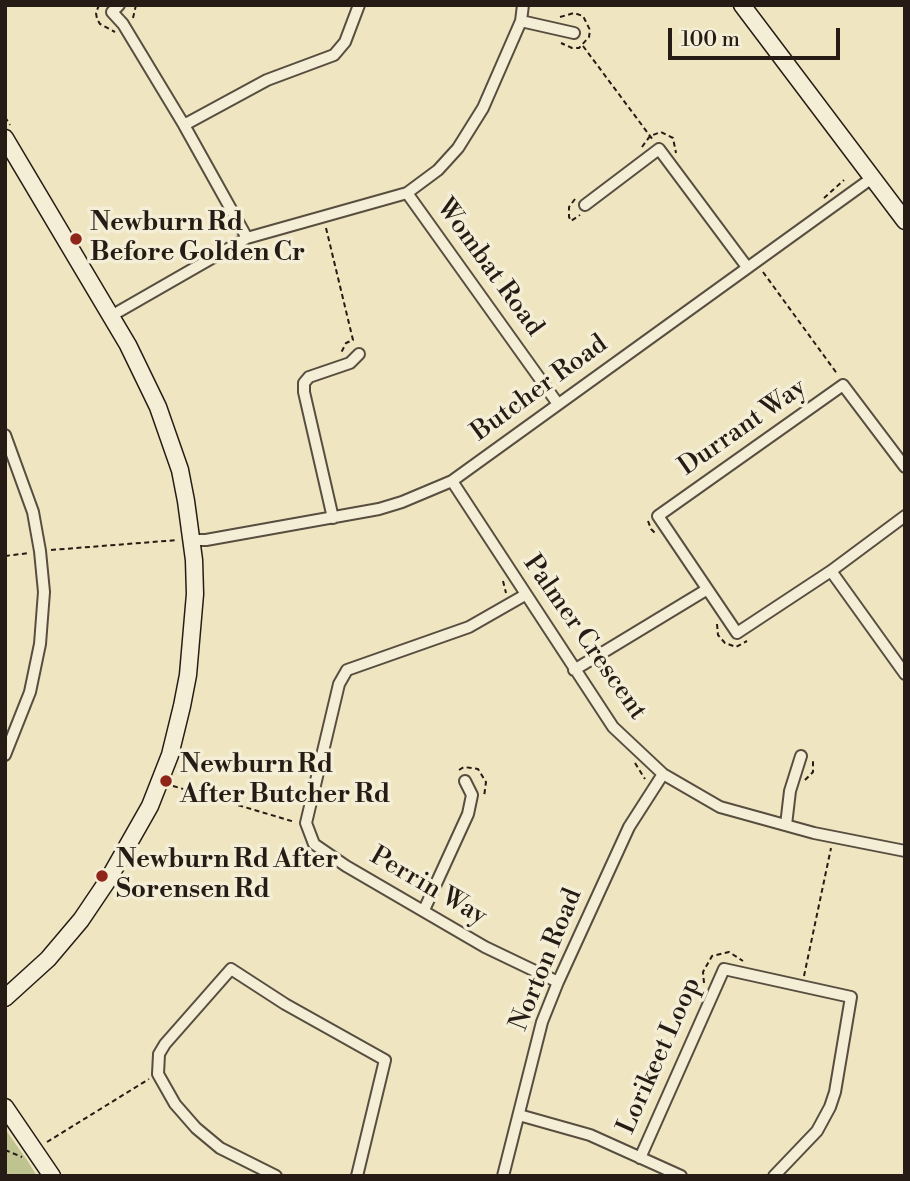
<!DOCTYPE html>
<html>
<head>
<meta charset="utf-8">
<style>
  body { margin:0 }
  #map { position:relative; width:910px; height:1181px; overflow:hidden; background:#efe5c1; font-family:"Libre Bodoni",serif }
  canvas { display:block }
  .frame { position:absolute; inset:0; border:7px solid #261c15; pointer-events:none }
  .scale { position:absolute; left:668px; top:28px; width:172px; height:32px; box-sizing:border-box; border:4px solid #261c15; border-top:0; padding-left:9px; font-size:21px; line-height:24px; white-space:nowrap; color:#261c15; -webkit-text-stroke:5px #f5eed7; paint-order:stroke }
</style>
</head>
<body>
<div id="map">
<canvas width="910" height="1181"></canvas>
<div class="frame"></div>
<div class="scale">100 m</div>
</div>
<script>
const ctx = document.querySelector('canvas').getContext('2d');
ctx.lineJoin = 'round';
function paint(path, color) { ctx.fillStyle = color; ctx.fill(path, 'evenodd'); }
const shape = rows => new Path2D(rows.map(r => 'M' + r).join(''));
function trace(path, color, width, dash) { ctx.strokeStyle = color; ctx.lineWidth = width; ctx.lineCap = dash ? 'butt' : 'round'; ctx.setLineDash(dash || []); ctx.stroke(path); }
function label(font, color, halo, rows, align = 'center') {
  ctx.font = font + ' "Libre Bodoni",serif'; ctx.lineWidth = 7; ctx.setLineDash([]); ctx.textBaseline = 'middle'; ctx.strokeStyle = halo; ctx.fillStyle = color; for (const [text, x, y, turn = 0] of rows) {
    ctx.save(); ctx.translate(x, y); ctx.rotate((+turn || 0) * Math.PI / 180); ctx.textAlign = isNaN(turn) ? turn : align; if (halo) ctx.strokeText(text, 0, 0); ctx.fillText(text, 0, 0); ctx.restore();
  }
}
const green = shape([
  [5,1129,27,1160,37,1176,5,1176]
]);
const path = shape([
  [99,5,96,13,97,19,100,24,115,32],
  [560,17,574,13,583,16,590,30,589,37,579,48,572,48,561,43],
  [133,18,136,5],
  [583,46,653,140],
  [5,117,10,125],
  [642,147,650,136,661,132,673,138,676,153],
  [824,198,844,180],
  [575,199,569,207,569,217,571,221,580,215],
  [326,228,353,340,346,343,341,353],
  [763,272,838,375],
  [648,521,651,529,656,534],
  [51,550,178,540],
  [5,556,29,553],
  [503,581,506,593],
  [717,624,718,635,725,643,736,647,747,641],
  [635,763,645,779],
  [459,770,464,767,478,769,486,782,484,797],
  [805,780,813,772,813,758],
  [173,786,295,822],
  [804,976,831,848],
  [704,983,703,972,712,956,729,952,743,961],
  [47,1142,149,1079],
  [5,1150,22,1157]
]);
const street = shape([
  [119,5,112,12,123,24,184,125,247,238],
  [521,21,574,33],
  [184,125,267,80,334,55,345,42,359,5],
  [407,193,558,404],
  [585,205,659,149,747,267],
  [111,316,247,238,407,193,438,170,458,148,483,108,521,21,523,5],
  [5,435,33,512,40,551,44,592,40,644,30,692,5,755],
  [905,467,843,385,658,516,737,633,831,571,905,516],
  [452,481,613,727,663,774,720,807,814,833,905,851],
  [333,518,304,392,304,383,309,377,350,363,359,354],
  [192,540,206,540,379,509,402,502,452,481,872,178],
  [831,571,905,674],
  [525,595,469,627,347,670,339,684,306,823,314,844,346,866,485,947,558,982],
  [574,670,706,590],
  [786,825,790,791,801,756],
  [424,910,468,814,472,795,465,781],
  [519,1115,590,1135,681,1176],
  [640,1158,724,969,851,997,835,1092,830,1107,817,1131,774,1176],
  [276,1176,220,1148,196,1128,175,1104,158,1074,159,1054,165,1044,231,969,285,1004,385,1060,357,1176],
  [503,1176,542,1022,558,982,629,827,663,774]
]);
const secondary = shape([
  [742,5,905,221],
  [5,138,128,345,158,407,180,470,186,501,194,560,195,594,188,675,182,706,170,755,150,806,108,880,81,920,48,959,5,998],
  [5,1107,52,1176]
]);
const markers = [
  [76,239,7,"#8f2418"],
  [166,781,7,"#8f2418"],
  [102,876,7,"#8f2418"]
];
const poiNames = [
  ["Newburn Rd",90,224],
  ["Before Golden Cr",90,254],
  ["Newburn Rd",180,766],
  ["After Butcher Rd",180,796],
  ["Newburn Rd After",116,861],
  ["Sorensen Rd",116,891]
];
const streetNames = [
  ["Wombat Road",489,268,54],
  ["Butcher Road",540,389,-36],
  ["Durrant Way",743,428,-35],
  ["Palmer Crescent",584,638,55],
  ["Perrin Way",428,887,30],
  ["Norton Road",547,960,-68],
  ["Lorikeet Loop",660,1056,-66]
];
paint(green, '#bfc38f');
trace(street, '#584e40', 14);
trace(secondary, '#261c15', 19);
trace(path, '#261c15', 2, [5, 3.5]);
trace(street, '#f5eed7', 10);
trace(secondary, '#f5eed7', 16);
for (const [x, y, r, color] of markers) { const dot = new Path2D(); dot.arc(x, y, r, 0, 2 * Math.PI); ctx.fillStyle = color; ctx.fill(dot); trace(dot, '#f5eed7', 2.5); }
label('bold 26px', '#261c15', '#f5eed7', poiNames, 'left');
label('26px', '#261c15', '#f5eed7', streetNames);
</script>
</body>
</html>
